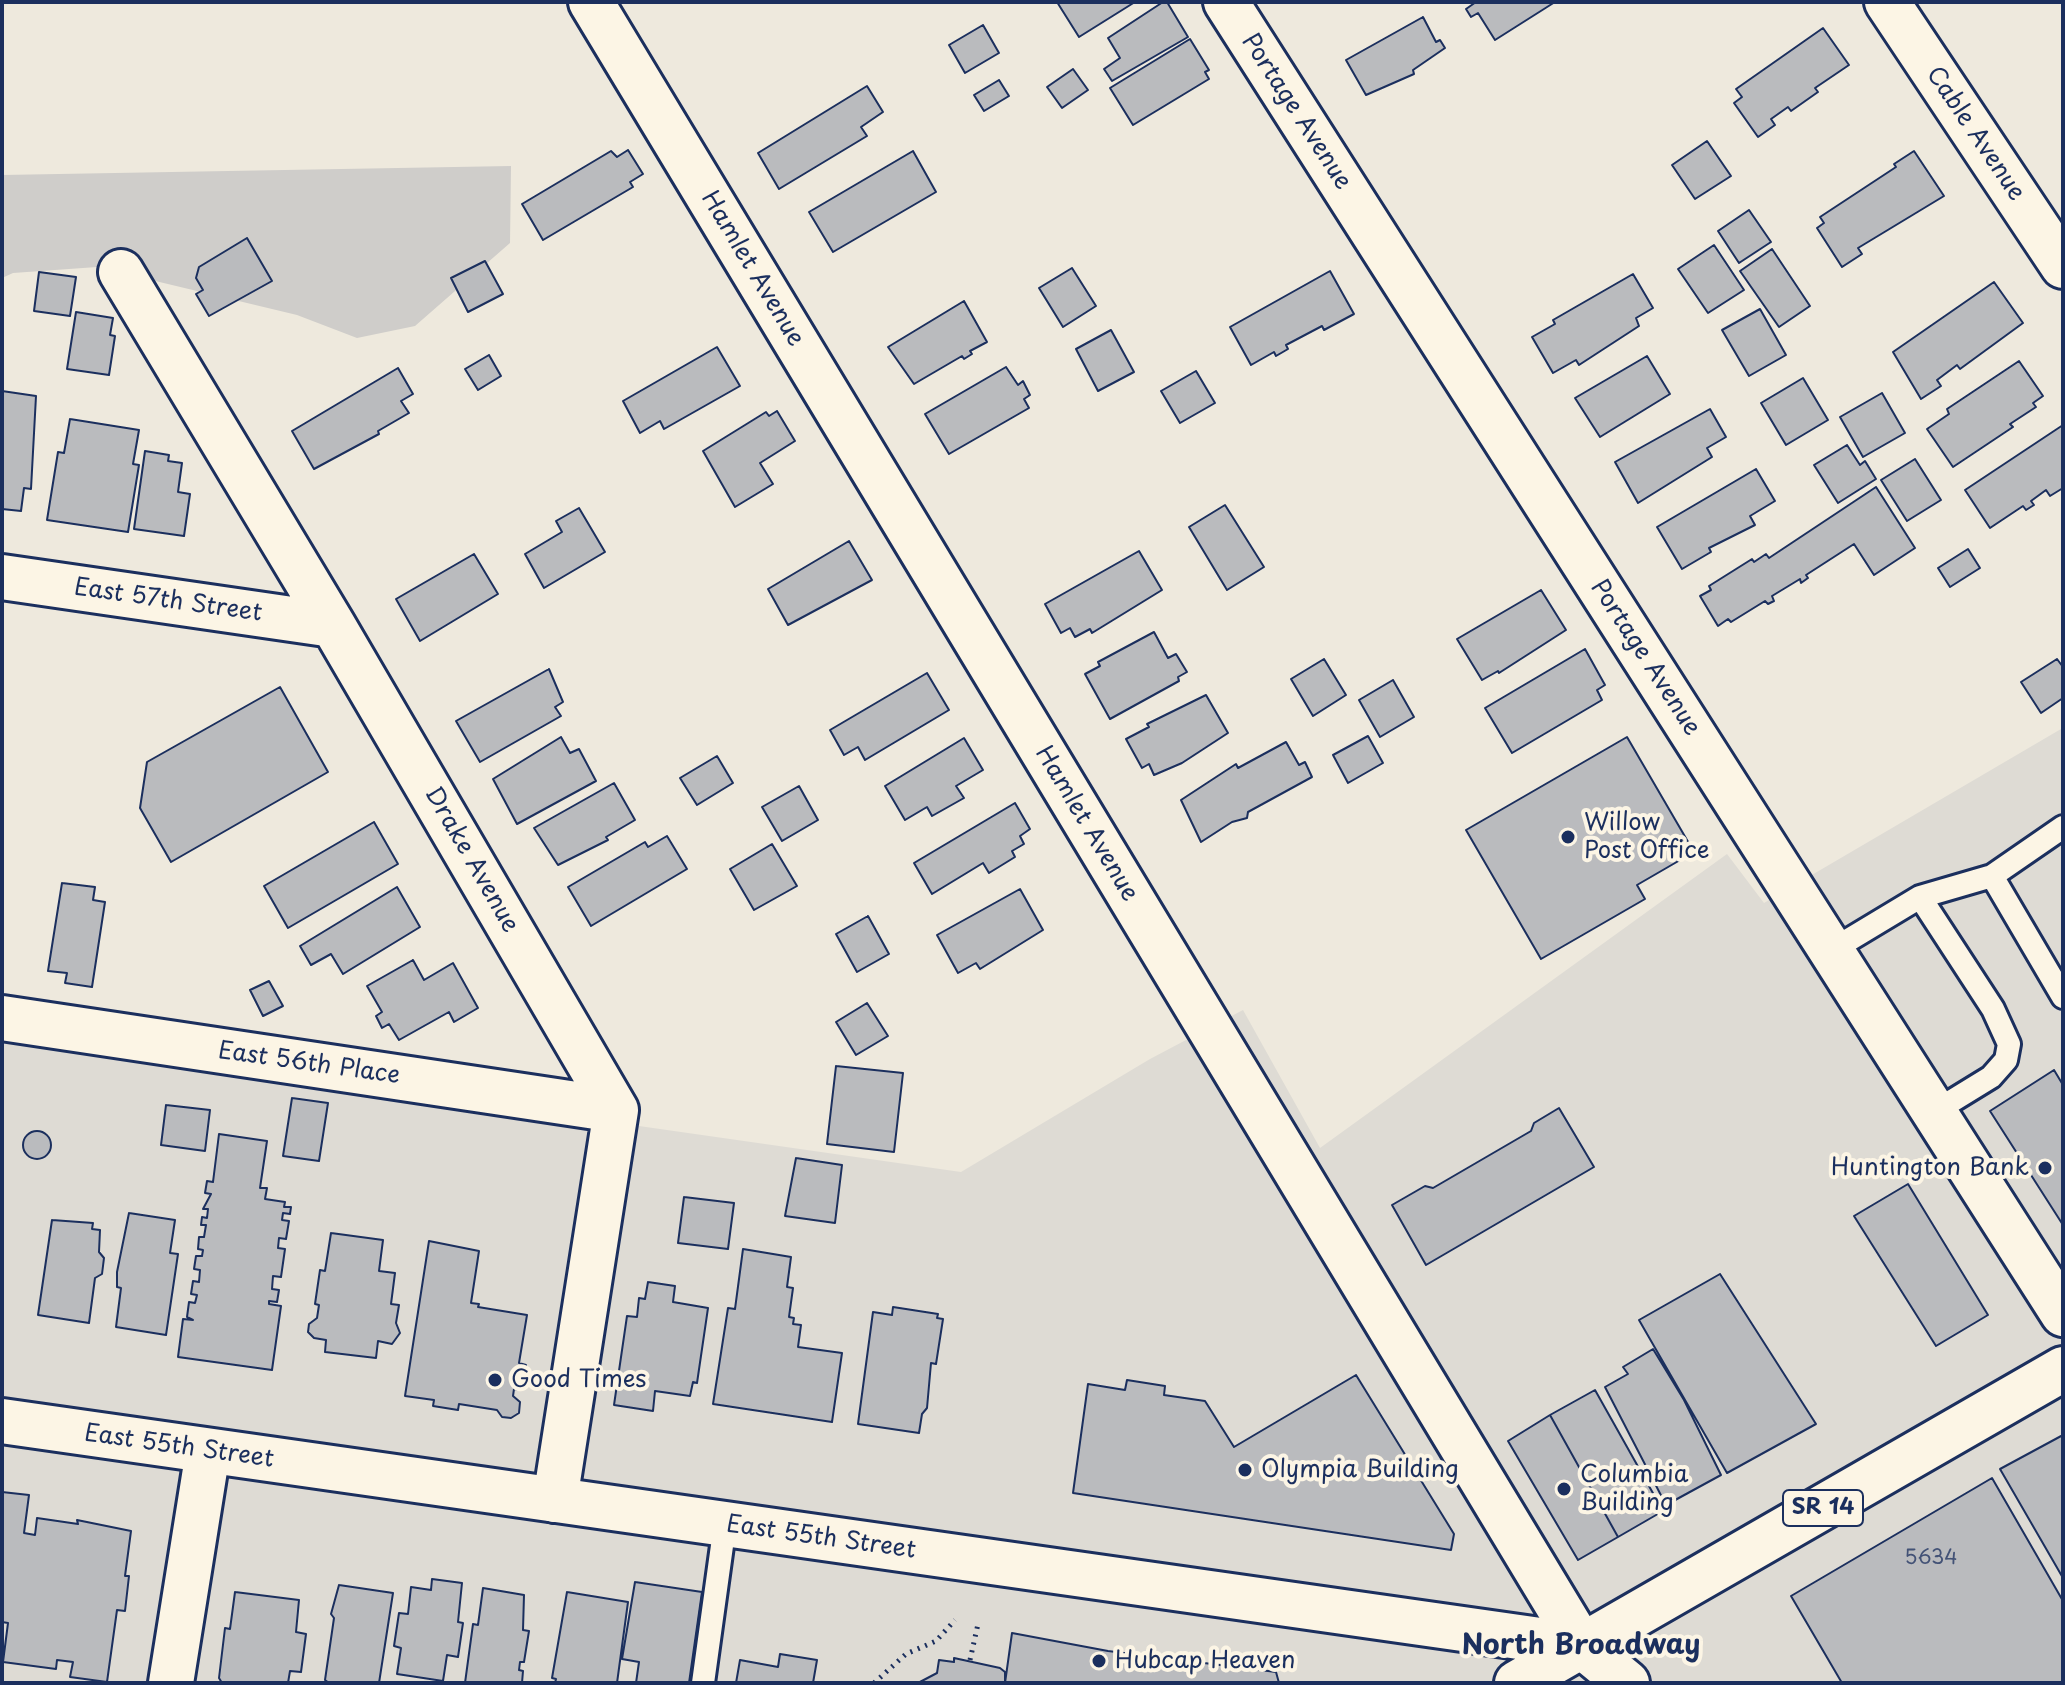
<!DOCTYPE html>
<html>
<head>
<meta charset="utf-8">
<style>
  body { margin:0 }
  #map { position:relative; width:2065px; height:1685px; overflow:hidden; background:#eee9dd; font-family:"Playpen Sans",sans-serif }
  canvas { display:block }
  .frame { position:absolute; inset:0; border:4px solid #1b2f5e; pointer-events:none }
</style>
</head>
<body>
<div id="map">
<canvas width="2065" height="1685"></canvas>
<div class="frame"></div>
</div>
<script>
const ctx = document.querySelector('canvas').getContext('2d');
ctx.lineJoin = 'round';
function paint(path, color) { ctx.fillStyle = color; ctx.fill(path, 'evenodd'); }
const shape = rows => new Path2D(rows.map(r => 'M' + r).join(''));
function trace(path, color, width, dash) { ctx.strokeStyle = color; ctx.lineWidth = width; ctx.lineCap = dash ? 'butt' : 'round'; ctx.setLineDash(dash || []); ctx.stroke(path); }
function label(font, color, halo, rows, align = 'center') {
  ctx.font = font + ' "Playpen Sans",sans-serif'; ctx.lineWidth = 8; ctx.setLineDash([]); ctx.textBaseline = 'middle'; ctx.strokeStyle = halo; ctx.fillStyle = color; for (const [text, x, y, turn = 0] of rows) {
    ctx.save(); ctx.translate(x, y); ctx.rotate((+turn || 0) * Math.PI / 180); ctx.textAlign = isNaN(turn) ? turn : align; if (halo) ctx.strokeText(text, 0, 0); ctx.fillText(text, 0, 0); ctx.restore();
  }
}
const built = shape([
  [2061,729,2063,1683,2,1683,2,1035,961,1172,1150,1059,1243,1010,1320,1148,1727,854,1764,903]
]);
const green = shape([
  [511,166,510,243,415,326,357,338,297,315,97,267,13,273,2,278,2,175]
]);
const building = shape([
  [1057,2,1135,2,1079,37,1057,2],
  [1163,2,1167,2,1188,37,1112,81,1104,69,1120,58,1108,38,1163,2],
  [1476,2,1555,2,1495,40,1478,13,1471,17,1466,9,1476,2],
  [1423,17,1436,42,1440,40,1445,48,1413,70,1414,74,1366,95,1346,60,1423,17],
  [983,25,999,53,965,73,949,45,983,25],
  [1823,28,1849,65,1815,88,1818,92,1791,111,1788,107,1771,119,1775,125,1758,137,1734,103,1742,97,1736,89,1823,28],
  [1190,39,1209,70,1205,72,1209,79,1133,125,1110,88,1190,39],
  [1073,69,1088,90,1062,108,1047,87,1073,69],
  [999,80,1009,96,984,111,974,95,999,80],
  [867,86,883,112,861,127,867,136,779,189,758,153,867,86],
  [1707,141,1731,176,1695,199,1672,165,1707,141],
  [628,150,643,174,630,182,633,187,543,240,522,204,611,151,617,157,628,150],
  [913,151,936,192,833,252,809,212,913,151],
  [1914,151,1944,196,1858,248,1862,254,1842,267,1817,228,1824,223,1820,217,1896,167,1894,164,1914,151],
  [1749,210,1771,242,1739,263,1718,231,1749,210],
  [247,238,272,281,209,316,196,294,203,290,196,278,199,267,247,238],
  [1714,245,1744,290,1708,313,1678,269,1714,245],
  [1772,249,1810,306,1779,327,1740,271,1772,249],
  [485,261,503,294,468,312,451,278,485,261],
  [1072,268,1096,306,1063,327,1039,288,1072,268],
  [1330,271,1354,314,1324,330,1322,326,1286,345,1288,349,1276,356,1274,352,1251,365,1230,327,1330,271],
  [39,272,76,277,70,316,34,311,39,272],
  [1633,274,1653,308,1636,318,1639,326,1579,365,1576,360,1553,373,1532,337,1555,324,1553,320,1633,274],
  [1994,282,2023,323,1960,369,1957,365,1937,380,1941,386,1921,399,1893,352,1994,282],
  [964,301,987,342,970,351,972,354,964,359,962,356,914,384,888,347,964,301],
  [1760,309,1786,355,1749,376,1722,330,1760,309],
  [76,312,113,318,110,335,115,336,109,375,67,369,76,312],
  [1111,330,1134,372,1098,391,1076,349,1111,330],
  [717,347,740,386,664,429,660,421,640,433,623,401,717,347],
  [489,355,501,376,478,390,465,369,489,355],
  [1647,356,1670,394,1600,437,1575,398,1647,356],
  [2019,361,2043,396,2033,403,2036,407,2010,424,2013,427,1953,467,1927,429,1949,414,1947,409,2019,361],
  [1006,367,1018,385,1023,381,1030,395,1024,399,1029,408,949,454,925,414,1006,367],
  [398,368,413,394,401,401,409,413,378,431,379,434,314,469,292,431,398,368],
  [1196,371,1215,403,1180,423,1161,391,1196,371],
  [1803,378,1828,420,1786,445,1761,403,1803,378],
  [2,391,36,396,31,489,24,488,21,511,2,509,2,391],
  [1882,393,1905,433,1863,457,1840,417,1882,393],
  [1710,409,1726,437,1707,448,1712,457,1638,503,1615,462,1710,409],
  [777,411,795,441,760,463,773,484,735,507,703,451,766,412,769,416,777,411],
  [70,419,139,430,133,464,139,465,128,532,47,520,58,452,64,453,70,419],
  [2063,425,2063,488,2050,496,2046,490,2031,501,2034,505,2026,510,2023,506,1990,528,1965,490,2063,425],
  [1847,445,1860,465,1865,461,1876,479,1838,503,1814,465,1847,445],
  [145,451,169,455,168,461,182,463,178,492,190,494,184,536,134,529,145,451],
  [1915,459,1941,500,1907,521,1881,480,1915,459],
  [1756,469,1775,501,1750,516,1755,525,1709,548,1711,552,1682,569,1657,527,1756,469],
  [1876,487,1915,548,1874,575,1854,544,1806,575,1808,578,1801,583,1800,579,1772,596,1774,601,1768,604,1765,601,1731,622,1728,619,1718,626,1700,596,1711,590,1709,586,1752,559,1754,562,1766,554,1769,558,1876,487],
  [1225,505,1264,567,1227,590,1189,527,1225,505],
  [579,508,605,552,544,588,525,554,562,532,556,521,579,508],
  [849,541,872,580,788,625,768,589,849,541],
  [1968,549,1980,568,1950,587,1938,568,1968,549],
  [1139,551,1162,590,1092,633,1090,629,1075,637,1070,628,1061,633,1045,604,1139,551],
  [474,554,498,594,420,641,396,599,474,554],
  [1541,590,1566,630,1499,673,1498,671,1482,680,1457,639,1541,590],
  [1154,632,1168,658,1176,654,1187,672,1178,677,1179,681,1110,719,1085,674,1100,666,1098,662,1154,632],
  [1585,649,1605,685,1597,690,1602,700,1512,753,1485,708,1585,649],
  [1324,659,1346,695,1313,716,1291,679,1324,659],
  [2057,659,2063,667,2063,698,2041,713,2021,682,2057,659],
  [549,669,563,702,555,707,561,716,480,762,456,721,549,669],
  [927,673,949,710,865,760,858,747,844,755,830,730,927,673],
  [1393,680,1414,717,1380,737,1359,700,1393,680],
  [280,687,328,772,171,862,140,808,147,762,280,687],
  [1206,695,1228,733,1182,763,1154,775,1149,764,1142,768,1126,739,1149,727,1147,724,1206,695],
  [1368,736,1383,763,1348,783,1333,755,1368,736],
  [561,737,570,753,579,749,596,781,517,824,493,779,561,737],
  [1627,737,1694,852,1637,885,1645,899,1541,959,1466,830,1627,737],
  [964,738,983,770,956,786,964,798,932,816,927,807,905,820,885,786,964,738],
  [1286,742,1299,765,1305,762,1312,777,1248,812,1247,818,1232,822,1201,842,1181,800,1236,764,1238,768,1286,742],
  [717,756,733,783,697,805,680,778,717,756],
  [614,783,635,820,606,837,608,840,558,865,534,828,614,783],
  [799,786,818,820,782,841,762,807,799,786],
  [1015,803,1030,829,1020,836,1024,844,1012,851,1015,857,989,873,983,863,932,894,914,863,1015,803],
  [374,822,398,864,288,928,264,886,374,822],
  [667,836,687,869,591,926,568,887,645,842,648,847,667,836],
  [772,844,797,886,754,910,730,869,772,844],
  [62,883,95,887,93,900,105,902,92,987,65,983,67,973,48,971,62,883],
  [397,887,420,927,343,974,331,954,311,965,300,946,397,887],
  [1020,889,1043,930,980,969,976,963,958,973,937,935,1020,889],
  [868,916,889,954,857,972,836,934,868,916],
  [413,960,424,980,453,963,478,1008,454,1022,449,1012,399,1040,389,1024,382,1028,376,1016,382,1012,367,986,413,960],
  [269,981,283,1006,263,1016,250,990,269,981],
  [867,1003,888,1036,856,1055,836,1022,867,1003],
  [836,1066,903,1073,894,1152,827,1144,836,1066],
  [2054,1070,2063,1085,2063,1225,1990,1111,2054,1070],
  [292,1098,328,1103,319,1161,283,1156,292,1098],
  [166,1105,210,1110,205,1151,161,1145,166,1105],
  [1559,1108,1594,1167,1426,1265,1392,1205,1425,1186,1433,1188,1531,1131,1534,1123,1559,1108],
  '23 1145a14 14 0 1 1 28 0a14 14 0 1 1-28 0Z',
  [219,1134,267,1141,260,1188,267,1188,265,1199,285,1202,284,1207,291,1207,290,1214,283,1213,282,1220,289,1221,286,1239,279,1238,278,1248,285,1249,281,1277,273,1276,272,1289,279,1290,277,1302,269,1301,269,1304,281,1306,272,1370,178,1357,183,1319,193,1320,187,1317,189,1302,195,1303,197,1295,191,1294,193,1281,199,1282,200,1270,194,1269,196,1256,202,1256,203,1250,198,1249,199,1237,204,1237,206,1225,201,1225,202,1217,207,1218,208,1209,203,1209,211,1194,205,1193,207,1181,213,1182,219,1134],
  [796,1158,842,1165,835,1223,785,1216,796,1158],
  [1908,1184,1988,1315,1936,1346,1854,1216,1908,1184],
  [684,1197,734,1203,728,1249,678,1243,684,1197],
  [129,1213,175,1220,170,1253,178,1254,166,1335,116,1327,121,1288,117,1287,117,1272,129,1213],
  [52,1220,93,1223,92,1229,100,1230,99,1252,104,1258,102,1274,95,1278,89,1323,38,1315,52,1220],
  [331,1233,383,1240,379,1271,395,1273,391,1304,399,1305,396,1323,400,1333,392,1344,378,1341,376,1358,325,1352,326,1340,314,1338,308,1332,309,1324,317,1318,319,1305,315,1304,320,1270,325,1271,331,1233],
  [429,1241,479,1251,471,1303,479,1304,478,1307,527,1315,519,1363,526,1365,522,1390,514,1389,513,1396,520,1402,519,1413,511,1418,502,1417,497,1410,459,1404,458,1410,433,1406,434,1400,405,1396,429,1241],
  [743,1249,791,1257,787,1287,793,1288,789,1317,794,1318,793,1324,801,1325,798,1347,842,1353,832,1422,713,1404,728,1308,735,1309,743,1249],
  [1720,1274,1816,1424,1727,1473,1639,1320,1720,1274],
  [648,1282,675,1286,673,1302,708,1308,697,1383,693,1382,690,1396,655,1391,653,1411,614,1405,627,1316,637,1317,639,1298,645,1299,648,1282],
  [893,1307,938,1314,937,1318,943,1319,936,1364,931,1363,927,1408,922,1414,919,1433,858,1424,873,1312,892,1315,893,1307],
  [1653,1349,1684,1400,1721,1475,1666,1505,1605,1387,1628,1374,1623,1367,1653,1349],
  [1356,1375,1454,1534,1451,1550,1073,1493,1088,1384,1125,1390,1127,1380,1165,1386,1164,1395,1205,1401,1234,1447,1356,1375],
  [1595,1390,1663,1511,1618,1537,1550,1415,1595,1390],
  [1550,1415,1618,1537,1578,1560,1508,1441,1550,1415],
  [2063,1435,2063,1578,2000,1469,2063,1435],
  [1992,1478,2063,1601,2063,1683,1842,1683,1791,1596,1992,1478],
  [2,1492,29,1495,24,1533,35,1535,37,1518,78,1524,77,1520,131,1531,125,1576,129,1576,125,1611,117,1610,107,1682,70,1677,73,1662,57,1660,56,1669,3,1662,8,1623,2,1622,2,1492],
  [432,1579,462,1583,458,1622,463,1623,458,1657,447,1655,443,1681,397,1674,401,1648,394,1646,399,1613,408,1614,411,1587,431,1590,432,1579],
  [635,1582,702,1592,689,1683,636,1683,639,1662,622,1659,635,1582],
  [339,1585,393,1593,379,1683,329,1683,325,1680,334,1618,331,1614,339,1585],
  [483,1588,524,1595,523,1630,529,1631,524,1662,520,1662,519,1670,523,1671,522,1683,465,1683,473,1624,478,1625,483,1588],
  [235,1592,299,1600,296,1632,306,1634,301,1672,290,1671,288,1683,222,1683,219,1678,225,1628,230,1629,235,1592],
  [567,1592,628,1602,617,1683,555,1683,556,1679,552,1678,567,1592],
  [1012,1633,1108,1651,1276,1672,1279,1683,1005,1683,1012,1633],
  [780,1654,817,1660,813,1683,736,1683,740,1660,778,1667,780,1654],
  [954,1658,1000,1668,1005,1672,1005,1683,918,1683,937,1673,939,1660,954,1662,954,1658]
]);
const path = shape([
  [970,1660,978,1624],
  [874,1683,906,1654,936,1641,955,1620]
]);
const service = shape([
  [1992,876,2063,827],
  [1920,897,1993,1009,2009,1044,2006,1060,1991,1077,1934,1112],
  [1832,950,1920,897,1992,876,2063,997],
  [703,1683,725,1524]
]);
const minor = shape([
  [591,2,1582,1646],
  [1226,2,2063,1314],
  [1887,2,2063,266],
  [121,272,333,625,616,1110,555,1500],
  [2,577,333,625],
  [2,1018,616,1110],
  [171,1683,208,1451]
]);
const tertiary = shape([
  [1582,1646,1627,1683]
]);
const primary = shape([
  [2,1421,1582,1646],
  [1517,1683,2063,1369]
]);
const markers = [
  [1568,837,8,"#1b2f5e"],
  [2045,1168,8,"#1b2f5e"],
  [495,1380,8,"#1b2f5e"],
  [1245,1470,8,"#1b2f5e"],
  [1564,1489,8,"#1b2f5e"],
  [1099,1661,8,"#1b2f5e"]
];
const numberNames = [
  ["5634",1931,1558]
];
const shields = [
  [1823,1508,80]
];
const shieldNames = [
  ["SR 14",1823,1508]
];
const streetNames = [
  ["Portage Avenue",1296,112,57],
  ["Cable Avenue",1975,134,56],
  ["Hamlet Avenue",752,269,59],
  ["East 57th Street",168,601,8],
  ["Portage Avenue",1645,658,57],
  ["Hamlet Avenue",1086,824,59],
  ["Drake Avenue",471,860,60],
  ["East 56th Place",309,1064,8],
  ["East 55th Street",179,1447,8],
  ["East 55th Street",821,1538,8]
];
const poiNames = [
  ["Willow",1584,823],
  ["Post Office",1584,851],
  ["Huntington Bank",2029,1168,"right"],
  ["Good Times",511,1380],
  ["Olympia Building",1261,1470],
  ["Columbia",1580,1475],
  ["Building",1580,1503],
  ["Hubcap Heaven",1115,1661]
];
const quarterNames = [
  ["North Broadway",1581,1646]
];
paint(built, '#dedbd4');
paint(green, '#cfcdca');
paint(building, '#babbbe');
trace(building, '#1b2f5e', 2);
trace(service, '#1b2f5e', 28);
trace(minor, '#1b2f5e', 50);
trace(tertiary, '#1b2f5e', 50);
trace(primary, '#1b2f5e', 50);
trace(path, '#1b2f5e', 5, [2, 6]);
trace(service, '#fcf5e5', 22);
trace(minor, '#fcf5e5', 44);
trace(tertiary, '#fcf5e5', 44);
trace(primary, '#fcf5e5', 44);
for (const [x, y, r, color] of markers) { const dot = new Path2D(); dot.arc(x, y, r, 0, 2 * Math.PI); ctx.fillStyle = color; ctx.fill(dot); trace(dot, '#fcf5e5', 3); }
label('20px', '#435276', null, numberNames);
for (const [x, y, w] of shields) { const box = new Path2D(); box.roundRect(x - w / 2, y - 18, w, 36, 6); ctx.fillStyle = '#fcf5e5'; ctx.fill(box); trace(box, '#1b2f5e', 2); }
label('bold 22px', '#1b2f5e', null, shieldNames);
label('24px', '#1b2f5e', '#fcf5e5', streetNames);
label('24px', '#1b2f5e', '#fcf5e5', poiNames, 'left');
label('bold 28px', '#1b2f5e', '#fcf5e5', quarterNames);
</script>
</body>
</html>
